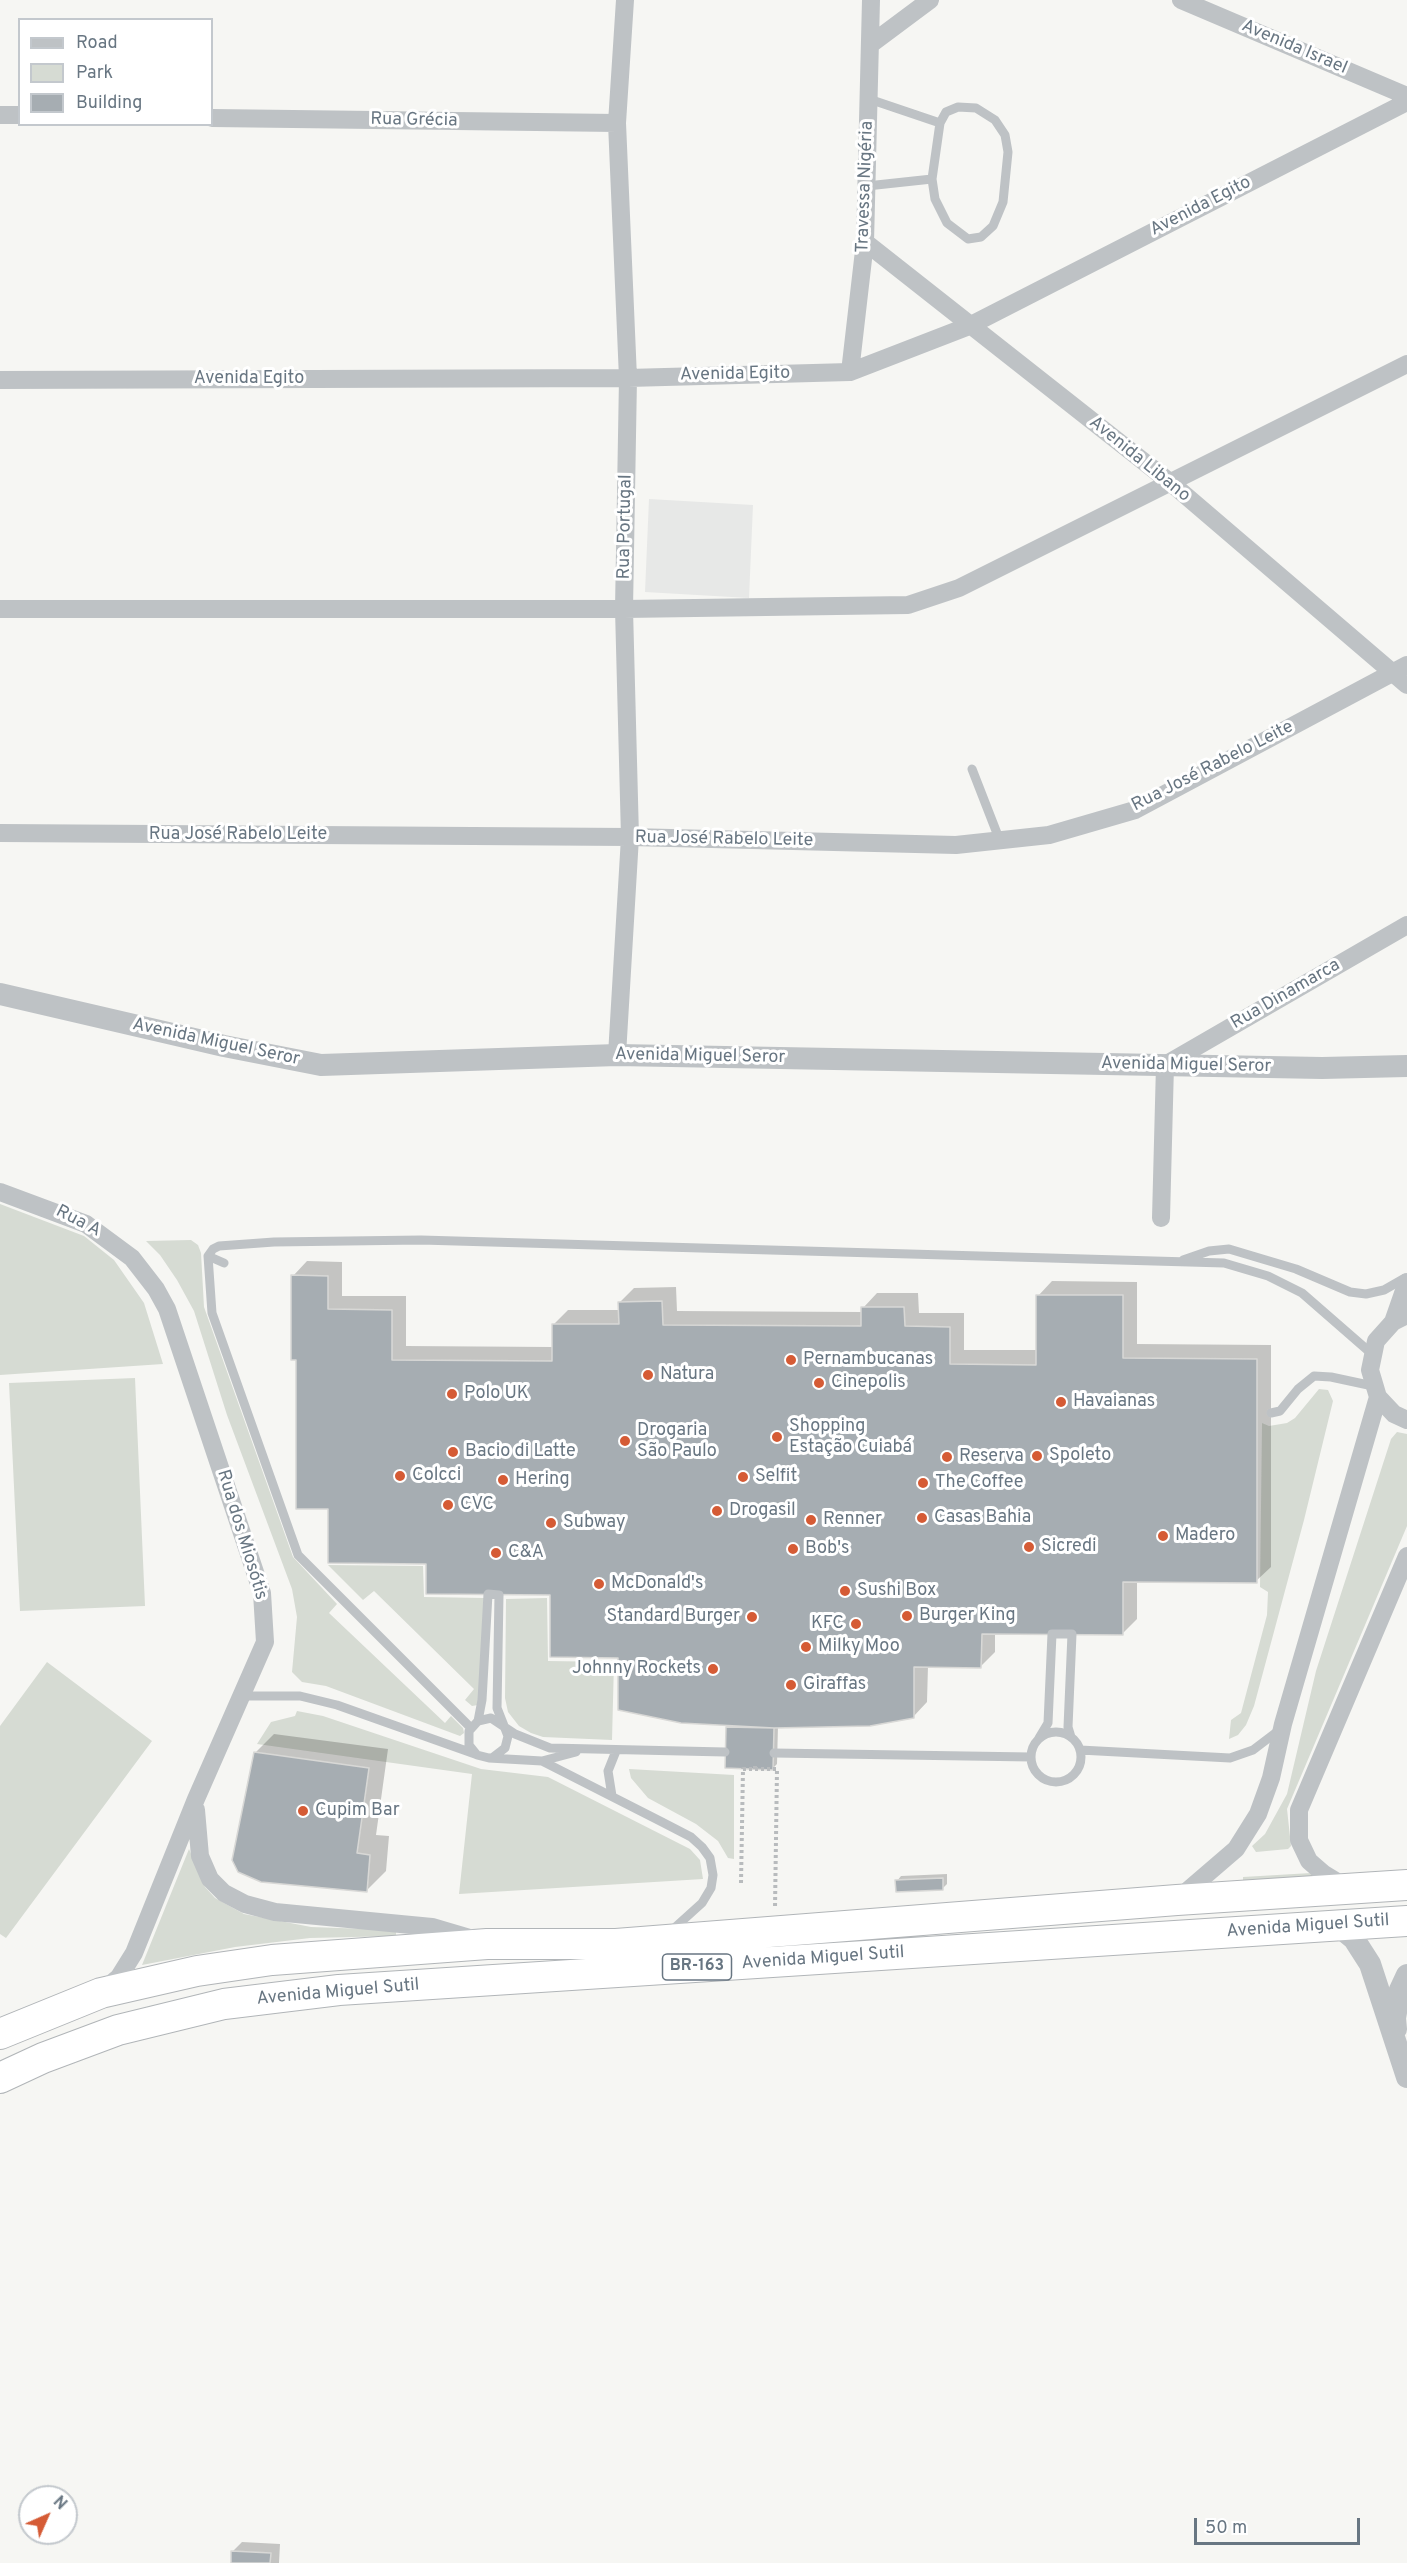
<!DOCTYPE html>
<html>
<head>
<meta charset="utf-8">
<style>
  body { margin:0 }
  #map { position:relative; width:1407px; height:2563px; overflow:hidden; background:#f6f6f3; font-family:Overpass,sans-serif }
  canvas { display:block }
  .legend { position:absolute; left:18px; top:18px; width:195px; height:108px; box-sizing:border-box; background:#fff; border:2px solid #c3c8cd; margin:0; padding:8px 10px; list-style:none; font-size:18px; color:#687682 }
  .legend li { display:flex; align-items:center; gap:12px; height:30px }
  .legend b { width:30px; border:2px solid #c3c8cd }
  .north { position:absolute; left:18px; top:2485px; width:60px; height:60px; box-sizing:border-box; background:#fff; border:2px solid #c3c8cd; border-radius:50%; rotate:45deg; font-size:16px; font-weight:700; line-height:24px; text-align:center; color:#687682 }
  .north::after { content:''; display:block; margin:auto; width:21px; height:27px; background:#d55b35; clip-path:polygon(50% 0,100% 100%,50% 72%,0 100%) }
  .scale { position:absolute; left:1194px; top:2518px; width:166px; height:27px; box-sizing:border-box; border:3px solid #687682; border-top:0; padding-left:8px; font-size:18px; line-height:21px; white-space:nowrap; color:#687682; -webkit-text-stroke:4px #fff; paint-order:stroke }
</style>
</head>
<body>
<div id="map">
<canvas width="1407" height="2563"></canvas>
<ul class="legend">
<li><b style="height:8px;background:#bec2c5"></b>Road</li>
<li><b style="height:16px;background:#d6dbd3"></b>Park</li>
<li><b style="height:16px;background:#a6adb2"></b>Building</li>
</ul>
<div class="north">N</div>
<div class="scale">50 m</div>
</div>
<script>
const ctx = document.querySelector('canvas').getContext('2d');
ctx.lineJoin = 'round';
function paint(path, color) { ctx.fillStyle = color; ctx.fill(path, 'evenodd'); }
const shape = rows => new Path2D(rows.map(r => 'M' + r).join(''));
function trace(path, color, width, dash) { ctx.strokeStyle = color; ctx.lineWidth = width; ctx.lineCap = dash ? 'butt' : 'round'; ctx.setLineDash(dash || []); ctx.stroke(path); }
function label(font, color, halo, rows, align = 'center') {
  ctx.font = font + ' Overpass,sans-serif'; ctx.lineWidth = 6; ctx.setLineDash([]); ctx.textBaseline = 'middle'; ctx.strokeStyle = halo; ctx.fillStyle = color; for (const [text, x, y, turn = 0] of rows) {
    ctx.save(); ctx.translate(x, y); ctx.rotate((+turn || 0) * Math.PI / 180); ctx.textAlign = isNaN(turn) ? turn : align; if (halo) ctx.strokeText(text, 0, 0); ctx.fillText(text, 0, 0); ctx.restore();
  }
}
const built = shape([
  [649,499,753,505,749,598,645,592]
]);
const green = shape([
  [0,1204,84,1236,114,1260,144,1303,163,1364,0,1375],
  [191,1240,198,1245,201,1253,204,1307,293,1557,337,1604,329,1613,445,1723,451,1716,463,1728,464,1733,460,1736,326,1686,302,1682,292,1672,297,1617,292,1589,227,1415,194,1311,177,1280,160,1255,146,1241],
  [135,1378,145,1606,20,1611,9,1383],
  [1319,1389,1328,1390,1333,1401,1304,1520,1254,1706,1246,1725,1238,1735,1229,1739,1231,1720,1241,1713,1267,1615,1268,1592,1260,1587,1262,1423,1269,1426,1287,1423,1295,1418],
  [1397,1432,1407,1434,1407,1526,1287,1809,1291,1846,1288,1849,1256,1852,1252,1846,1265,1834,1287,1794,1316,1671,1391,1439],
  [328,1565,423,1566,424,1597,484,1598,478,1705,472,1706,465,1700,474,1689,374,1591,363,1600],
  [547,1598,548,1661,614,1662,612,1740,543,1737,531,1733,519,1726,508,1712,505,1698,506,1599],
  [47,1662,152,1741,6,1938,0,1934,0,1726],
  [297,1711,323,1716,481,1769,548,1777,690,1849,700,1860,703,1879,459,1894,472,1774,257,1744,271,1722,295,1716],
  [629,1769,734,1775,734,1859,728,1858,718,1841,696,1824,648,1798,631,1778],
  [189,1849,205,1887,215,1898,244,1914,311,1927,396,1930,396,1936,310,1938,235,1947,142,1965],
  [1311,1873,1318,1880,1243,1884,1243,1877]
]);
const shadow = shape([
  [307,1261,342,1262,342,1296,406,1296,406,1346,553,1347,553,1325,568,1310,620,1310,620,1302,634,1288,676,1287,677,1311,863,1312,863,1308,877,1293,918,1293,919,1313,964,1313,964,1350,1038,1350,1038,1296,1052,1281,1137,1282,1137,1344,1271,1345,1271,1567,1256,1581,1137,1580,1137,1619,1123,1633,995,1632,995,1652,981,1666,928,1666,927,1702,913,1717,778,1726,777,1764,772,1769,727,1727,730,1725,619,1657,552,1594,427,1562,330,1508,297,1359,293,1276],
  [274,1734,388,1749,376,1835,389,1836,386,1871,366,1891,255,1753],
  [947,1874,947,1884,943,1888,897,1881,901,1876],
  [242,2542,280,2544,279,2563,232,2563,233,2551]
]);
const building = shape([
  [291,1275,328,1276,328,1309,392,1310,392,1360,552,1361,552,1324,619,1324,618,1302,662,1301,663,1325,861,1326,861,1307,904,1307,905,1326,950,1327,950,1364,1036,1365,1036,1295,1123,1295,1123,1358,1257,1359,1257,1583,1123,1582,1123,1635,982,1634,981,1668,914,1667,914,1718,870,1726,774,1728,681,1723,618,1710,618,1658,550,1657,550,1595,426,1594,426,1564,328,1563,328,1509,296,1509,296,1360,291,1360,291,1275],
  [726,1727,774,1728,773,1770,725,1768,726,1727],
  [254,1752,369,1768,357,1853,370,1855,367,1892,261,1882,238,1872,232,1860,254,1752],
  [943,1878,943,1890,896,1892,895,1880,943,1878],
  [231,2551,271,2553,270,2563,231,2563,231,2551]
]);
const path = shape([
  [755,1769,777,1769,775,1908],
  [741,1883,743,1769,755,1769,755,1763]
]);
const service = shape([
  [869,99,940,123],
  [958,107,976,108,995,120,1005,135,1008,152,1003,202,993,226,981,237,968,239,947,223,935,199,932,179,940,123,946,112,958,107],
  [867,186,932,179],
  [972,769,1000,841],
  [208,1256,224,1263],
  [1183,1260,1209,1251,1229,1249,1296,1269,1350,1292,1366,1294,1384,1290,1405,1278],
  [1271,1413,1280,1411,1298,1389,1314,1376,1331,1377,1373,1386],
  [241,1696,300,1696,337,1705,475,1754],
  [478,1721,482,1700,488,1594,499,1595,497,1708,508,1736,505,1748,492,1758],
  [471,1728,298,1555,212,1313,208,1256,213,1249,219,1246,274,1242,421,1240,1224,1263,1268,1276,1302,1293,1372,1354],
  '1031 1757a25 25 0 1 1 50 0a25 25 0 1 1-50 0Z',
  [1039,1738,1048,1723,1052,1634,1072,1634,1068,1727,1071,1737],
  [1080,1750,1230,1758,1253,1750,1278,1731],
  [774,1753,1031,1757],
  [542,1761,576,1752],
  [612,1796,608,1771,616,1751],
  [671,1931,702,1903,711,1888,713,1875,710,1858,702,1847,691,1837,662,1822,542,1761,489,1758,477,1755,469,1745,469,1731,478,1721,491,1718,515,1734,550,1748,725,1752]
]);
const minor = shape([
  [1181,0,1407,96],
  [871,44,930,0],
  [0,115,20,115],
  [212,118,617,123],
  [865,242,1171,483,1407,685],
  [850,372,865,242,871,0],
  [0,380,628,378,850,372,969,326,1407,102],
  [0,609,624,609,908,605,959,588,1407,364],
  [0,833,630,837,956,845,1049,835,1135,810,1407,665],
  [617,1055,630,837,624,609,628,378,617,123,625,0],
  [0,1192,86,1224,132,1258,156,1289,167,1309,262,1593,265,1642,196,1799,134,1953,119,1977,106,1988],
  [1161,1218,1165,1065,1407,925],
  [1407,1315,1393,1322,1376,1341,1370,1370,1378,1397,1394,1414,1407,1420],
  [1393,1322,1407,1282],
  [196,1810,200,1856,210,1879,224,1893,245,1904,275,1912,432,1927,476,1940],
  [1347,1888,1324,1874,1309,1861,1299,1840,1299,1810,1407,1556],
  [1179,1898,1236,1849,1258,1814,1271,1778,1283,1724,1378,1397]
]);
const tertiary = shape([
  [0,994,224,1046,321,1065,617,1055,1322,1068,1407,1066],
  [1337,1925,1354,1939,1370,1964,1407,2077],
  [1396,2029,1395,2018,1400,1990,1407,1975]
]);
const trunk = shape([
  [0,2034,101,1993,197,1971,272,1960,487,1944,616,1944,1177,1900,1407,1885],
  [0,2078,43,2058,118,2030,224,2004,339,1990,1407,1921]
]);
const markers = [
  [791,1360,6,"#d55b35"],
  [648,1375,6,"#d55b35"],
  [819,1383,6,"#d55b35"],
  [452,1394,6,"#d55b35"],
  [1061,1402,6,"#d55b35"],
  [777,1437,6,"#d55b35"],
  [625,1441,6,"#d55b35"],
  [453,1452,6,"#d55b35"],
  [1037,1456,6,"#d55b35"],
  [947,1457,6,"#d55b35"],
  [400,1476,6,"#d55b35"],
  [743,1477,6,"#d55b35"],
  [503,1480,6,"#d55b35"],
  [923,1483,6,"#d55b35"],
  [448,1505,6,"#d55b35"],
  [717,1511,6,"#d55b35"],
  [922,1518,6,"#d55b35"],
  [811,1520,6,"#d55b35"],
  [551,1523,6,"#d55b35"],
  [1163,1536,6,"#d55b35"],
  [1029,1547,6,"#d55b35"],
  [793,1549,6,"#d55b35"],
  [496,1553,6,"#d55b35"],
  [599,1584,6,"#d55b35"],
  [845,1591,6,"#d55b35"],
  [907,1616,6,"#d55b35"],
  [752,1617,6,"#d55b35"],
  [856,1624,6,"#d55b35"],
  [806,1647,6,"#d55b35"],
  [713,1669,6,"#d55b35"],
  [791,1685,6,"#d55b35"],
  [303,1811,6,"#d55b35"]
];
const shields = [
  [697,1967,69]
];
const shieldNames = [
  ["BR-163",697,1967]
];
const streetNames = [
  ["Avenida Israel",1294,48,23],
  ["Rua Grécia",414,121,1],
  ["Travessa Nigéria",866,187,-88],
  ["Avenida Egito",1201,207,-27],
  ["Avenida Egito",735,375,-1],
  ["Avenida Egito",249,379],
  ["Avenida Libano",1139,460,39],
  ["Rua Portugal",626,527,-89],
  ["Rua José Rabelo Leite",1213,767,-27],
  ["Rua José Rabelo Leite",238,835],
  ["Rua José Rabelo Leite",724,840,1],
  ["Rua Dinamarca",1286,995,-30],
  ["Avenida Miguel Seror",216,1043,12],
  ["Avenida Miguel Seror",700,1057,1],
  ["Avenida Miguel Seror",1186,1066,1],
  ["Rua A",78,1222,27],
  ["Rua dos Miosótis",241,1535,73],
  ["Avenida Miguel Sutil",1308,1927,-4],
  ["Avenida Miguel Sutil",823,1959,-4],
  ["Avenida Miguel Sutil",338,1993,-5]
];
const poiNames = [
  ["Pernambucanas",803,1360],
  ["Natura",660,1375],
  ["Cinepolis",831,1383],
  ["Polo UK",464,1394],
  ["Havaianas",1073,1402],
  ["Shopping",789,1427],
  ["Estação Cuiabá",789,1448],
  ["Drogaria",637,1431],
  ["São Paulo",637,1452],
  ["Bacio di Latte",465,1452],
  ["Spoleto",1049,1456],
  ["Reserva",959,1457],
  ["Colcci",412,1476],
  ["Selfit",755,1477],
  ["Hering",515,1480],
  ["The Coffee",935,1483],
  ["CVC",460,1505],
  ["Drogasil",729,1511],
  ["Casas Bahia",934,1518],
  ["Renner",823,1520],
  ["Subway",563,1523],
  ["Madero",1175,1536],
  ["Sicredi",1041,1547],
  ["Bob's",805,1549],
  ["C&A",508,1553],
  ["McDonald's",611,1584],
  ["Sushi Box",857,1591],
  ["Burger King",919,1616],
  ["Standard Burger",740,1617,"right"],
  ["KFC",844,1624,"right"],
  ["Milky Moo",818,1647],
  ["Johnny Rockets",701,1669,"right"],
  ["Giraffas",803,1685],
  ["Cupim Bar",315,1811]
];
paint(built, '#e7e8e7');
paint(green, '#d6dbd3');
paint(shadow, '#0003');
paint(building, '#a6adb2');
trace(building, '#d8d8d6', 1.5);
trace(trunk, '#b1b5b8', 32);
trace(path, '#b8bbbd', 4, [3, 3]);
trace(service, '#bec2c5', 9);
trace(minor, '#bec2c5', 18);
trace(tertiary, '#bec2c5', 22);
trace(trunk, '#fff', 30);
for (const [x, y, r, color] of markers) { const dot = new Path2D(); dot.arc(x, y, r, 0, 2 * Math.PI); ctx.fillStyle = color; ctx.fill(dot); trace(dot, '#fff', 2); }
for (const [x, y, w] of shields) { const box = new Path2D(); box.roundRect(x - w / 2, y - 13, w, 26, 4.5); ctx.fillStyle = '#fff'; ctx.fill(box); trace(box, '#687682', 1.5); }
label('bold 16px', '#687682', null, shieldNames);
label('18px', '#687682', '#fff', streetNames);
label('18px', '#687682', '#fff', poiNames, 'left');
</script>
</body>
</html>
